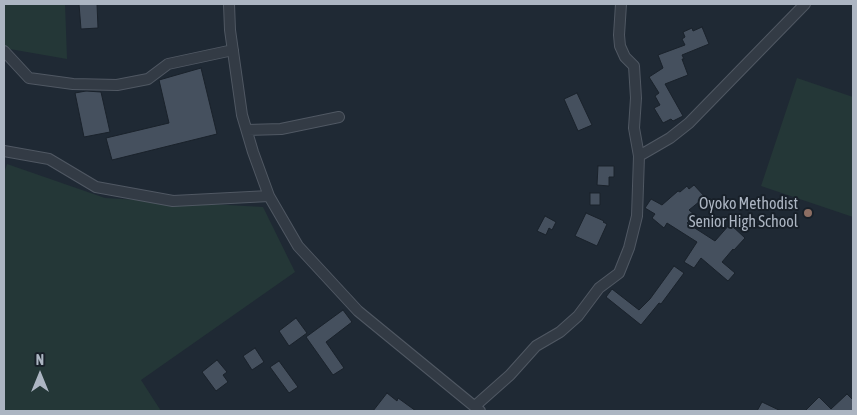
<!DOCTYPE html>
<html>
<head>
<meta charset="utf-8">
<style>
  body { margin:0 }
  #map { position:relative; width:857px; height:415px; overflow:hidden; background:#1f2934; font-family:"Asap Condensed",sans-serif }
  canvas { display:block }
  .frame { position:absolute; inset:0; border:5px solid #acb5c2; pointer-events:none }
  .north { position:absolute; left:15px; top:350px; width:50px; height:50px; -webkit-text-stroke:4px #182029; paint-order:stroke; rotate:0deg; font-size:14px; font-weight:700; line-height:20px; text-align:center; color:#acb5c2 }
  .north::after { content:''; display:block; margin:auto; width:18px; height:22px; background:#acb5c2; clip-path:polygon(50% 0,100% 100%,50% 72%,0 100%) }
</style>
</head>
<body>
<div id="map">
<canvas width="857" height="415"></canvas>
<div class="frame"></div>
<div class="north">N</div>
</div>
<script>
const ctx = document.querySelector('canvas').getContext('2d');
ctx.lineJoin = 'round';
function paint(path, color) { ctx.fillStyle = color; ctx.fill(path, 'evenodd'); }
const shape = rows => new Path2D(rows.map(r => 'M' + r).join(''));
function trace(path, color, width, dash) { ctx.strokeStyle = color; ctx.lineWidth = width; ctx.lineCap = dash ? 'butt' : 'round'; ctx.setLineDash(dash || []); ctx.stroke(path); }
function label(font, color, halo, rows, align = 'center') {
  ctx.font = font + ' "Asap Condensed",sans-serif'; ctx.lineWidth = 4; ctx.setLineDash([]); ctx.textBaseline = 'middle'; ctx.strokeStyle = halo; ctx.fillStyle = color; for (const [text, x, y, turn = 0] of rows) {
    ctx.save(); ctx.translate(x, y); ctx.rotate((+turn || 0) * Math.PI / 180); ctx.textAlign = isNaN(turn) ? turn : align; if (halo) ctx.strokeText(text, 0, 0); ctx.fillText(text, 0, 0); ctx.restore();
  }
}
const green = shape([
  [4,4,65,4,67,59,4,48],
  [797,78,853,97,853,217,761,186],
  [7,164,105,198,263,207,295,272,141,380,161,411,4,411,4,173]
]);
const building = shape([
  [79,4,97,4,98,28,81,29,79,4],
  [702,27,709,44,682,55,684,59,682,59,688,75,665,84,683,116,673,121,671,119,663,123,654,108,660,105,655,96,659,93,649,77,663,68,658,55,685,45,682,39,685,37,683,32,692,28,693,31,702,27],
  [201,68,217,134,112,160,106,138,169,123,159,80,201,68],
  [86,91,101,92,110,132,84,137,75,93,86,91],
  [577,93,592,125,578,131,564,99,577,93],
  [598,166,614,166,614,177,609,177,609,186,597,185,598,166],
  [694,185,705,197,689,210,695,215,687,223,715,241,730,224,745,238,734,250,733,249,722,262,735,273,728,281,701,258,694,268,684,262,697,242,667,223,664,228,652,218,655,214,645,208,651,199,662,205,678,191,680,192,687,186,689,189,694,185],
  [590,193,600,193,600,205,590,205,590,193],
  [586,213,604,221,603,222,607,224,597,246,575,236,586,213],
  [545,216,556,222,552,230,549,228,546,235,537,231,545,216],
  [674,266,684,273,661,304,659,303,641,325,606,297,612,289,639,310,650,299,674,266],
  [343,310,352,322,326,342,344,368,333,375,306,337,343,310],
  [296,318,307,333,289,346,279,331,296,318],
  [255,348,264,362,252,370,243,356,255,348],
  [217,360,227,372,223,375,228,382,216,391,202,372,217,360],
  [279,361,298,387,289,393,270,367,279,361],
  [387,393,397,401,398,398,416,411,373,411,387,393],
  [847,394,853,400,853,411,805,411,819,397,831,409,847,394],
  [762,402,781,411,757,411,762,402]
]);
const street = shape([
  [229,4,230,30,242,115,253,152,269,196,298,246,358,311,480,411],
  [4,51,29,78,73,84,117,85,148,79,168,64,233,50],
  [247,130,281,129,339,117],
  [4,151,49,159,96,187,173,201,269,196],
  [639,156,670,138,689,123,805,4],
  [475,406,510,375,536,346,560,332,578,316,599,288,619,273,629,248,637,216,639,156,634,128,636,98,634,66,625,57,620,46,619,35,621,4]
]);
const markers = [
  [808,213,5,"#8d6e63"]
];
const poiNames = [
  ["Oyoko Methodist",798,204],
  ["Senior High School",798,222]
];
paint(green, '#243737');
paint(building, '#45505e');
trace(building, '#1a222b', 1);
trace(street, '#505863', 12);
trace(street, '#333b45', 10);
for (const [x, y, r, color] of markers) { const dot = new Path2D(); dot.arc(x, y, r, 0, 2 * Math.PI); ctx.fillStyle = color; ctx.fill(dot); trace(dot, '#182029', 2); }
label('16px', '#acb5c2', '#182029', poiNames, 'right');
</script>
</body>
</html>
